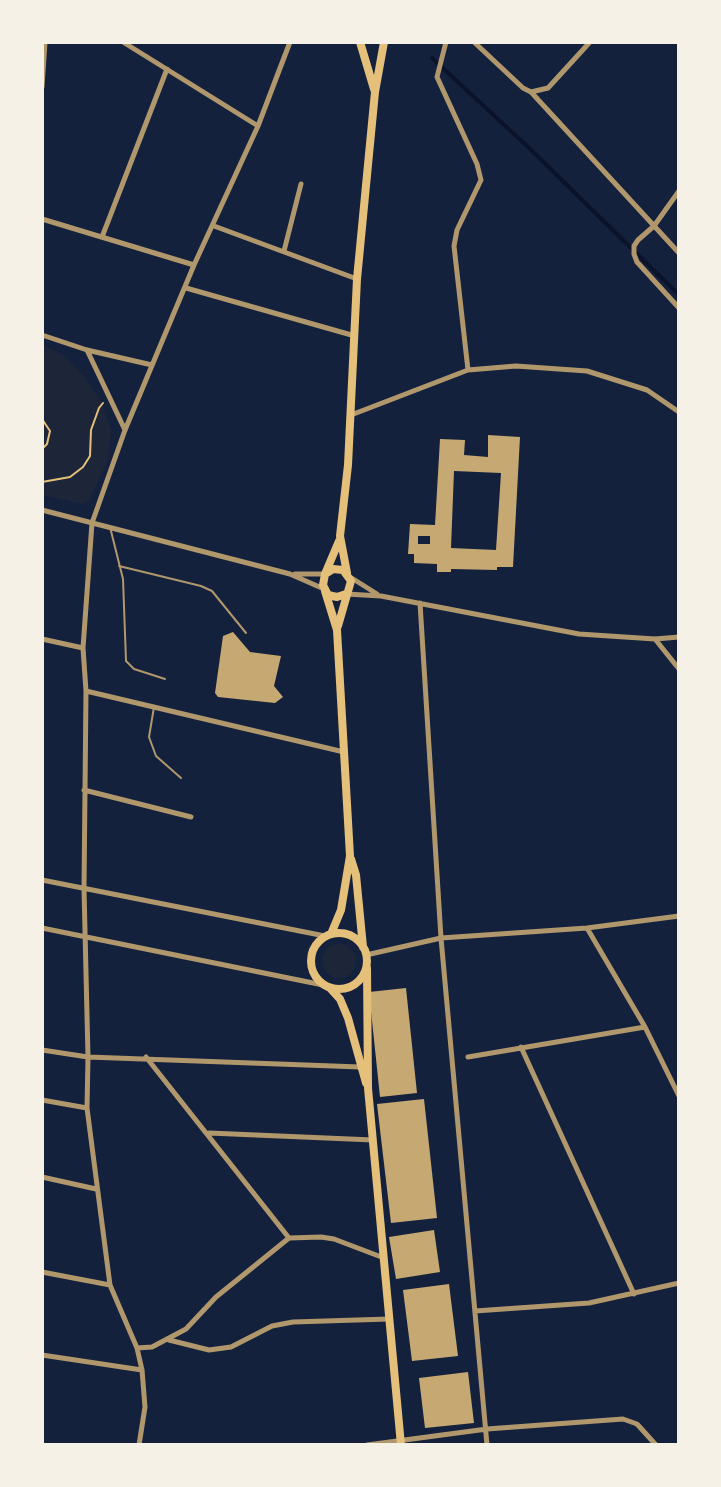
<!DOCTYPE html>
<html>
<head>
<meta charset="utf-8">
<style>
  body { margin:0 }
  #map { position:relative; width:721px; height:1487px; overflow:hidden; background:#14213d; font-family:Figtree,sans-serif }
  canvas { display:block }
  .frame { position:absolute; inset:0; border:44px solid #f6f1e7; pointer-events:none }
</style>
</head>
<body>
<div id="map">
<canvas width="721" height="1487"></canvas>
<div class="frame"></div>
</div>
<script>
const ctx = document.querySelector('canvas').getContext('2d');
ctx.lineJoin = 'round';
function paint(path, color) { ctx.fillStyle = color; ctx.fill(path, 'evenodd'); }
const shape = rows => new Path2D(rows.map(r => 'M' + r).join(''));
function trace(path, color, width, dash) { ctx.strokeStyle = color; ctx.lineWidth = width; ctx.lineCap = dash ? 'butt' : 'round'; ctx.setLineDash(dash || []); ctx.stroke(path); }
const green = shape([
  [42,344,66,357,85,377,102,403,111,430,109,458,89,501,83,504,42,495],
  '322 961a17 17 0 1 1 34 0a17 17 0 1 1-34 0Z'
]);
const stream = shape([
  [432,58,527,146,679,295]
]);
const building = shape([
  [488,435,520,437,513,567,497,567,497,570,451,569,451,572,437,572,437,564,414,563,414,554,408,554,410,524,435,525,440,439,465,440,464,455,488,457],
  [454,471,501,473,496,550,451,548],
  [418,536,430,536,430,544,418,544],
  [233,632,250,652,281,656,274,686,283,697,275,703,218,697,215,693,223,636],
  [406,988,417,1093,380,1097,369,992],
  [424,1099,437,1218,391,1223,377,1104],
  [434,1230,440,1272,396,1279,389,1237],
  [449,1284,458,1356,412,1361,403,1290],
  [468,1372,474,1423,425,1428,419,1378]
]);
const path = shape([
  [42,419,50,431,47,444,42,449],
  [42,482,70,477,83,467,90,456,91,430,99,408,103,403]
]);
const service = shape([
  [110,527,123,579,126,661,134,669,165,679],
  [119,566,201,586,212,591,246,633],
  [154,707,149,737,156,756,181,778]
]);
const minor = shape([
  [123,42,258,126],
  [446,42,437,77,477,164,481,180,457,230,454,246,468,370],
  [474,42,523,88,531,92,548,88,590,42],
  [42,87,45,42],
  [531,92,679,253],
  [679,191,654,226,638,240,634,246,634,254,637,262,679,308],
  [42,219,194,265],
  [214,226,357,279],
  [102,237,167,69],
  [284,251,301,184],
  [186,288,355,336],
  [42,335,87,350,152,365],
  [87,350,125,430],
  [351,415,468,370,516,366,587,371,647,390,679,412],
  [42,510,290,574,324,589],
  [295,574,325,574],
  [350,577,377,594],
  [346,594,381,596,579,634,655,639,679,637],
  [420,603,441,938,487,1445],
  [42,639,83,648,86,691,84,889,88,1057,360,1067],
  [655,639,679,669],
  [83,648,92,523,125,430,194,265,258,126,290,42],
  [86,691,344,752],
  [84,790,191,817],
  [42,880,325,936],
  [42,928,323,985],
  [587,928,645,1027,679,1096],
  [366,955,441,938,587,928,679,916],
  [521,1047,634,1294],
  [42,1050,88,1057,87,1108,110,1285,137,1348],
  [146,1057,289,1238,321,1237,334,1239,384,1258],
  [468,1057,645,1027],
  [42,1100,87,1108],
  [209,1133,373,1140],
  [42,1177,96,1189],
  [42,1272,110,1285],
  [475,1311,589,1303,679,1283],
  [169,1340,209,1350,231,1347,272,1326,293,1322,389,1319],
  [42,1355,142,1370],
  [139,1445,145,1407,142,1370,137,1348,152,1347,186,1329,216,1297,289,1238],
  [367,1445,487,1429,623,1419,637,1424,656,1445]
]);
const secondary = shape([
  [360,42,374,89],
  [347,573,340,536,348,465,357,279,375,92,384,42],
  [325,574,339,541],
  [325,591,337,630,350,856,341,910,331,934],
  [338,626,351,581,343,570,333,569,325,574,323,585,328,595,337,597,346,594],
  [351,859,356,875,363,947],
  '311 961a28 28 0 1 1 56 0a28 28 0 1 1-56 0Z',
  [367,968,368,1088,401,1445],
  [330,988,340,999,348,1018,366,1083]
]);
paint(green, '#1d2539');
trace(stream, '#0b132b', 4);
paint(building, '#c6a872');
trace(path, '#e5c07b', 2);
trace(service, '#b1986c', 2);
trace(minor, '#b1986c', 5);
trace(secondary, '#e5c07b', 8);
</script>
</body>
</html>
